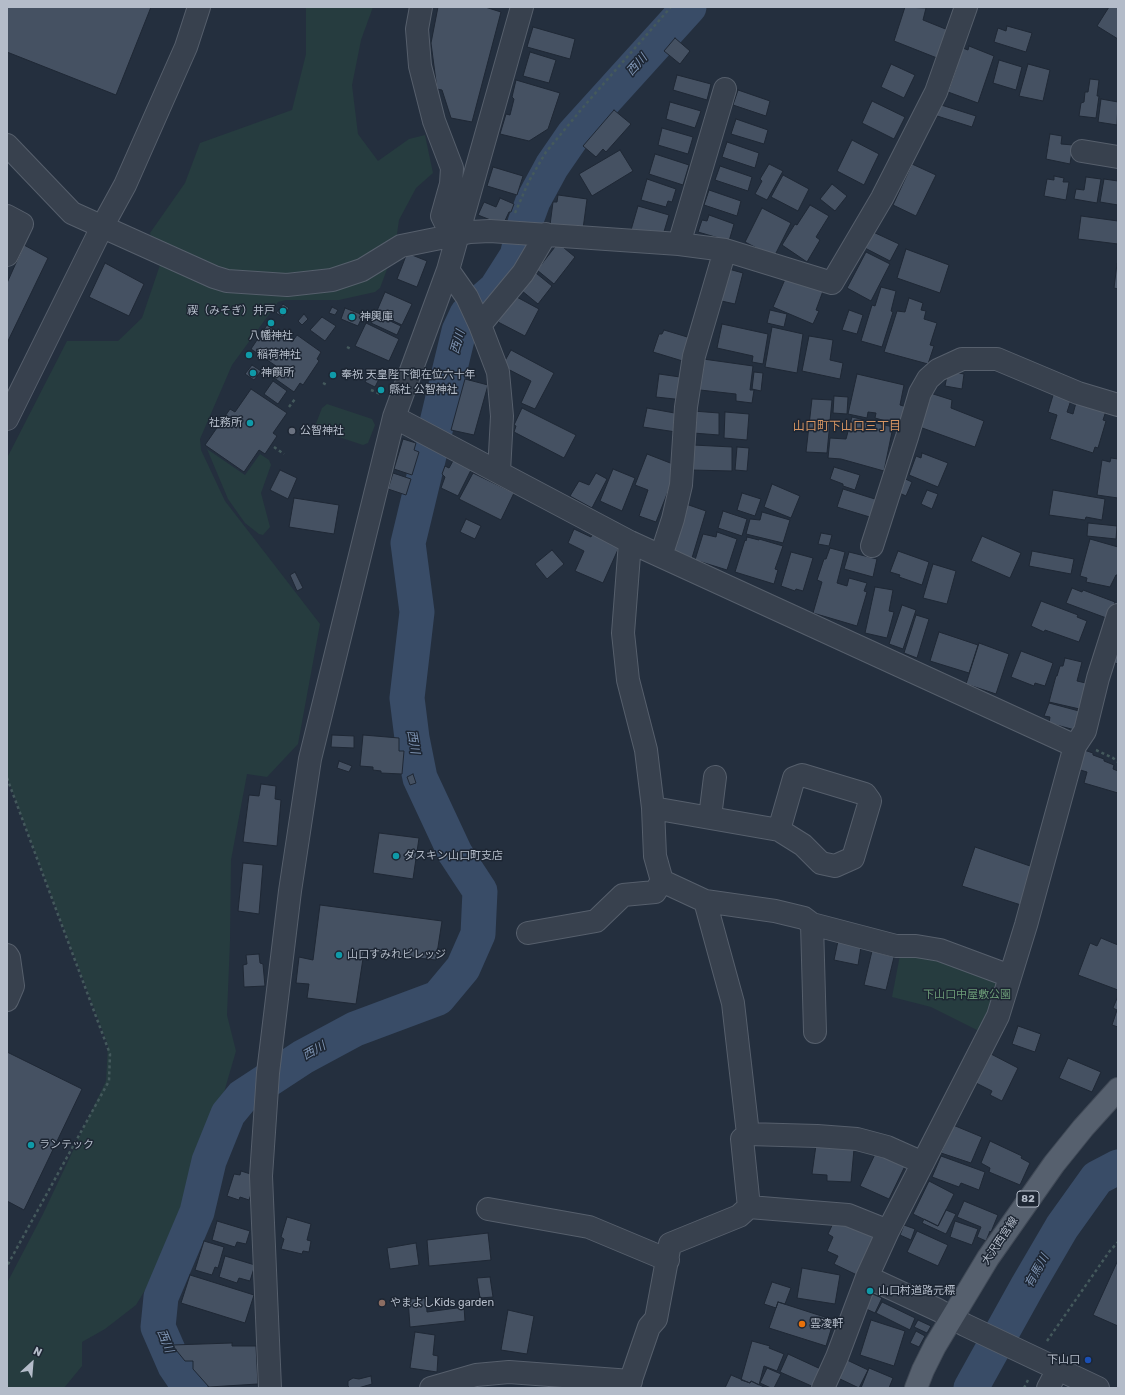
<!DOCTYPE html>
<html>
<head>
<meta charset="utf-8">
<style>
  body { margin:0 }
  #map { position:relative; width:1125px; height:1395px; overflow:hidden; background:#242f3e; font-family:Rubik,sans-serif }
  canvas { display:block }
  .frame { position:absolute; inset:0; border:8px solid #b4bcc9; pointer-events:none }
  .north { position:absolute; left:12px; top:1343px; width:40px; height:40px; -webkit-text-stroke:3px #1d2633; paint-order:stroke; rotate:26deg; font-size:11px; font-weight:700; line-height:16px; text-align:center; color:#b4bcc9 }
  .north::after { content:''; display:block; margin:auto; width:14px; height:18px; background:#b4bcc9; clip-path:polygon(50% 0,100% 100%,50% 72%,0 100%) }
</style>
</head>
<body>
<div id="map">
<canvas width="1125" height="1395"></canvas>
<div class="frame"></div>
<div class="north">N</div>
</div>
<script>
const ctx = document.querySelector('canvas').getContext('2d');
ctx.lineJoin = 'round';
function paint(path, color) { ctx.fillStyle = color; ctx.fill(path, 'evenodd'); }
const shape = rows => new Path2D(rows.map(r => 'M' + r).join(''));
function trace(path, color, width, dash) { ctx.strokeStyle = color; ctx.lineWidth = width; ctx.lineCap = dash ? 'butt' : 'round'; ctx.setLineDash(dash || []); ctx.stroke(path); }
function label(font, color, halo, rows, align = 'center') {
  ctx.font = font + ' Rubik,"Noto Sans JP",sans-serif'; ctx.lineWidth = 3; ctx.setLineDash([]); ctx.textBaseline = 'middle'; ctx.strokeStyle = halo; ctx.fillStyle = color; for (const [text, x, y, turn = 0] of rows) {
    ctx.save(); ctx.translate(x, y); ctx.rotate((+turn || 0) * Math.PI / 180); ctx.textAlign = isNaN(turn) ? turn : align; if (halo) ctx.strokeText(text, 0, 0); ctx.fillText(text, 0, 0); ctx.restore();
  }
}
const green = shape([
  [306,7,373,7,361,40,352,85,358,134,378,161,409,139,425,135,433,173,416,188,399,220,395,248,380,288,375,292,339,300,286,300,278,302,232,365,200,439,201,450,225,501,320,624,298,744,267,777,247,774,231,860,230,941,227,1015,236,1051,218,1113,199,1149,183,1207,165,1257,136,1305,105,1329,82,1342,82,1366,64,1388,7,1388,7,1283,43,1214,106,1081,108,1045,7,777,7,458,67,341,118,341,142,318,160,265,150,233,185,183,200,143,292,110,306,54],
  [327,404,372,419,375,425,368,443,363,445,318,430,315,426,322,408],
  [207,449,245,475,260,454,269,460,271,465,261,493,270,527,263,535,259,534,245,523,228,499],
  [900,955,939,956,1000,978,981,1032,931,1007,892,997]
]);
const river = shape([
  [190,1388,175,1366,158,1327,161,1297,197,1212,209,1161,228,1114,242,1097,303,1057,355,1029,438,998,463,968,478,934,480,891,455,853,420,778,412,738,407,698,417,612,408,543,459,331,467,314,496,289,517,256,525,223,533,201,552,166,574,134,689,7],
  [971,1388,1027,1287,1062,1227,1097,1178,1118,1167]
]);
const building = shape([
  [7,7,151,7,116,95,7,52,7,7],
  [438,7,485,7,501,12,472,122,451,118,442,90,437,89,431,43,438,7],
  [905,7,926,8,923,20,948,30,937,58,894,41,905,7],
  [1109,7,1118,7,1118,39,1097,26,1109,7],
  [1007,26,1032,33,1026,52,994,42,998,28,1006,31,1007,26],
  [533,27,575,39,570,59,527,47,533,27],
  [675,38,690,51,680,64,664,51,675,38],
  [969,46,994,56,978,103,948,92,956,69,953,68,960,47,968,50,969,46],
  [530,52,556,60,549,83,523,76,530,52],
  [999,60,1022,67,1016,90,993,83,999,60],
  [891,64,915,75,904,98,881,87,891,64],
  [1028,64,1050,70,1043,101,1019,96,1028,64],
  [677,75,711,84,707,100,673,90,677,75],
  [1090,79,1099,80,1097,96,1099,96,1096,118,1079,116,1081,103,1084,102,1085,92,1088,92,1090,79],
  [516,80,560,93,548,129,529,141,500,134,506,114,510,115,514,99,512,97,516,80],
  [738,90,770,101,766,116,733,105,738,90],
  [1101,99,1118,102,1117,125,1098,122,1101,99],
  [872,101,905,117,894,139,862,123,872,101],
  [670,102,701,111,695,128,666,119,670,102],
  [938,104,976,116,972,127,934,115,938,104],
  [614,110,631,124,606,152,603,149,596,157,583,146,614,110],
  [736,119,768,130,764,144,731,134,736,119],
  [662,128,693,137,688,154,658,145,662,128],
  [1050,134,1062,136,1061,144,1073,145,1070,164,1046,159,1050,134],
  [852,140,879,154,864,185,837,171,852,140],
  [727,142,759,153,755,168,722,157,727,142],
  [620,150,633,171,592,196,579,174,620,150],
  [655,154,689,165,683,185,649,174,655,154],
  [769,164,783,171,767,200,755,194,762,181,760,179,769,164],
  [912,164,936,175,916,216,893,205,912,164],
  [720,166,752,177,748,191,715,180,720,166],
  [493,167,523,176,517,195,487,186,493,167],
  [783,175,809,189,798,211,771,197,783,175],
  [1054,176,1064,178,1063,182,1069,182,1066,200,1044,196,1047,179,1054,180,1054,176],
  [1086,177,1101,179,1097,203,1074,199,1076,189,1084,190,1086,177],
  [647,179,676,189,672,202,668,201,666,207,641,200,647,179],
  [1104,179,1118,181,1118,205,1100,202,1104,179],
  [832,184,847,196,835,211,820,199,832,184],
  [709,190,741,201,737,216,704,205,709,190],
  [558,195,587,199,583,229,550,225,553,202,557,202,558,195],
  [500,198,514,204,511,212,509,212,503,225,478,215,484,202,496,207,500,198],
  [810,205,829,216,816,237,820,240,807,262,782,245,795,224,797,225,810,205],
  [638,206,669,215,663,235,631,230,638,206],
  [762,208,791,223,774,257,745,242,762,208],
  [709,215,734,224,729,241,698,232,702,220,707,221,709,215],
  [1081,216,1118,221,1118,244,1078,239,1081,216],
  [871,231,899,244,890,261,863,247,871,231],
  [558,243,575,257,554,284,537,270,558,243],
  [24,245,48,258,7,343,7,283,24,245],
  [906,249,949,265,940,293,897,278,906,249],
  [866,252,890,264,871,301,847,288,866,252],
  [407,253,427,261,417,287,397,279,407,253],
  [105,263,144,284,129,316,89,297,105,263],
  [1117,264,1118,265,1118,289,1114,288,1117,264],
  [725,268,743,273,735,304,717,300,725,268],
  [531,269,552,286,538,304,516,286,531,269],
  [786,277,823,291,816,310,819,311,813,324,773,307,786,277],
  [881,287,896,291,891,311,893,312,882,347,861,341,872,305,875,306,881,287],
  [385,292,412,304,402,325,376,313,385,292],
  [513,295,539,309,525,336,498,322,513,295],
  [909,298,923,303,921,310,926,311,924,319,937,323,930,345,934,346,928,364,884,352,897,311,905,312,909,298],
  [283,304,289,308,283,317,276,313,283,304],
  [332,307,338,310,335,315,329,313,332,307],
  [345,308,363,315,358,326,341,319,345,308],
  [770,310,787,314,784,327,767,323,770,310],
  [849,310,863,315,857,334,842,330,849,310],
  [304,314,308,319,302,325,298,321,304,314],
  [375,314,401,326,397,335,371,323,375,314],
  [322,317,336,326,325,341,310,330,322,317],
  [271,320,274,323,272,326,268,324,271,320],
  [366,323,399,339,389,361,355,346,366,323],
  [722,324,768,334,763,364,752,362,753,356,717,348,722,324],
  [267,325,292,342,297,335,321,352,317,359,319,361,303,385,300,383,294,392,270,375,276,366,251,349,267,325],
  [772,327,803,334,797,373,765,367,772,327],
  [664,330,694,339,686,362,653,352,659,334,662,334,664,330],
  [809,336,833,340,830,360,843,363,840,379,802,371,809,336],
  [511,350,554,373,535,409,521,403,531,381,502,366,511,350],
  [249,352,252,355,250,358,247,356,249,352],
  [696,358,753,366,750,390,754,390,752,403,736,401,736,394,700,390,696,358],
  [252,365,261,371,254,380,245,374,252,365],
  [948,371,964,374,962,389,945,386,948,371],
  [370,372,380,377,375,387,365,382,370,372],
  [754,372,763,373,761,391,752,389,754,372],
  [659,374,687,378,684,400,656,397,659,374],
  [857,374,904,385,900,405,907,407,904,426,875,418,876,413,868,412,867,418,848,414,857,374],
  [465,379,488,385,474,435,451,430,465,379],
  [273,381,287,391,278,404,264,394,273,381],
  [251,389,287,413,273,433,277,436,265,454,259,450,244,472,205,445,230,409,235,412,251,389],
  [924,391,952,400,951,408,984,421,975,447,914,425,924,391],
  [1054,392,1072,397,1067,412,1073,414,1077,399,1107,408,1103,420,1106,421,1098,448,1095,447,1093,453,1050,439,1057,415,1048,412,1054,392],
  [834,396,848,397,847,414,833,413,834,396],
  [812,399,832,400,827,453,806,452,812,399],
  [522,408,576,435,564,458,514,432,516,426,514,425,522,408],
  [647,408,680,414,676,432,643,427,647,408],
  [693,411,719,413,719,435,693,433,693,411],
  [725,412,749,414,747,440,724,438,725,412],
  [852,417,893,427,884,471,841,459,828,458,830,438,846,439,852,417],
  [403,439,416,443,414,450,419,452,412,475,394,469,403,439],
  [693,445,732,447,732,471,691,470,693,445],
  [737,447,749,448,747,471,735,470,737,447],
  [922,453,948,463,938,487,909,475,916,456,921,458,922,453],
  [647,454,678,466,656,522,639,516,648,490,635,485,647,454],
  [1111,458,1118,459,1118,498,1097,495,1102,460,1110,462,1111,458],
  [454,459,472,468,458,496,441,488,445,477,442,474,445,466,449,468,454,459],
  [834,467,860,475,855,490,843,486,843,484,830,479,834,467],
  [613,469,635,478,622,511,600,501,613,469],
  [280,470,297,478,288,499,270,490,280,470],
  [393,473,411,479,406,495,388,489,393,473],
  [473,473,514,493,501,520,459,499,473,473],
  [596,473,607,479,592,508,570,496,579,481,589,485,596,473],
  [901,477,912,482,906,496,895,491,901,477],
  [772,484,800,496,791,518,764,507,772,484],
  [843,489,878,500,873,518,837,507,843,489],
  [927,490,938,494,932,509,921,504,927,490],
  [1053,490,1105,499,1102,520,1086,517,1085,520,1049,515,1053,490],
  [742,493,761,499,755,516,737,510,742,493],
  [294,498,339,505,334,534,289,527,294,498],
  [683,503,706,511,692,558,668,550,683,503],
  [723,511,747,519,742,536,718,528,723,511],
  [762,512,790,520,783,543,746,534,750,519,760,520,762,512],
  [466,519,481,526,475,539,460,532,466,519],
  [1088,523,1117,526,1116,539,1087,536,1088,523],
  [574,529,591,537,593,533,620,545,603,583,575,571,584,551,568,543,574,529],
  [717,532,737,539,727,570,695,560,703,534,716,537,717,532],
  [821,533,832,535,829,546,818,544,821,533],
  [982,536,1021,553,1010,578,971,561,982,536],
  [747,537,759,540,759,539,783,546,775,569,778,570,774,584,735,572,745,540,746,541,747,537],
  [1090,539,1118,547,1118,575,1116,575,1110,587,1086,582,1087,578,1080,576,1090,539],
  [830,548,845,552,837,583,847,586,849,578,867,583,864,591,867,592,857,626,813,613,822,582,817,580,824,559,826,559,830,548],
  [552,550,564,564,547,579,535,564,552,550],
  [898,551,929,562,922,585,899,577,900,575,890,572,898,551],
  [1032,551,1074,559,1071,574,1029,566,1032,551],
  [791,552,813,558,803,591,796,589,795,591,781,586,791,552],
  [849,552,877,559,873,577,844,569,849,552],
  [933,564,956,571,947,604,923,598,933,564],
  [295,572,303,588,297,591,290,575,295,572],
  [875,587,893,590,889,611,894,612,887,638,865,633,875,587],
  [1072,588,1082,592,1083,590,1115,602,1109,619,1066,603,1072,588],
  [1041,601,1078,615,1077,617,1087,621,1079,642,1045,630,1044,632,1031,626,1041,601],
  [902,605,916,610,903,649,889,644,902,605],
  [916,615,929,619,917,658,904,653,916,615],
  [939,632,978,645,969,673,930,661,939,632],
  [979,643,1009,654,996,694,966,684,979,643],
  [1118,645,1118,664,1112,662,1118,645],
  [1021,651,1053,663,1045,686,1035,683,1034,686,1011,677,1021,651],
  [1065,658,1082,662,1077,681,1090,684,1084,710,1049,702,1056,676,1057,676,1060,666,1063,666,1065,658],
  [1049,703,1079,711,1075,730,1049,723,1050,717,1044,716,1049,703],
  [332,735,354,736,354,748,331,747,332,735],
  [363,735,399,738,399,751,404,751,402,774,381,773,381,771,373,770,373,767,360,766,363,735],
  [1084,750,1093,753,1093,755,1104,759,1104,761,1114,765,1113,769,1118,771,1118,793,1084,783,1087,772,1077,769,1084,750],
  [339,761,352,766,349,772,337,768,339,761],
  [413,774,416,783,410,785,407,777,413,774],
  [261,784,276,786,275,799,281,800,277,846,243,842,249,795,259,796,261,784],
  [379,833,419,838,413,879,373,873,379,833],
  [975,847,1033,867,1021,905,962,886,975,847],
  [243,863,263,865,259,914,238,911,243,863],
  [320,905,442,921,436,960,364,952,356,1004,307,998,309,984,296,983,299,957,313,960,320,905],
  [1101,938,1118,945,1118,990,1078,975,1090,943,1097,946,1101,938],
  [838,941,861,947,858,965,834,960,838,941],
  [872,951,894,957,886,990,864,985,872,951],
  [259,954,260,963,263,964,265,986,244,987,243,965,247,964,246,955,259,954],
  [1118,996,1118,1027,1112,1025,1117,1010,1113,1008,1118,996],
  [1018,1026,1041,1034,1035,1052,1012,1044,1018,1026],
  [7,1052,82,1089,24,1210,7,1201,7,1052],
  [991,1054,1018,1068,1002,1101,990,1095,992,1091,976,1083,991,1054],
  [1068,1058,1101,1072,1092,1092,1059,1078,1068,1058],
  [953,1125,982,1137,971,1163,941,1153,953,1125],
  [990,1141,1022,1156,1021,1158,1030,1163,1020,1185,989,1172,990,1168,981,1163,990,1141],
  [816,1145,854,1149,851,1182,827,1181,827,1175,812,1174,816,1145],
  [876,1152,905,1166,889,1199,860,1186,876,1152],
  [941,1156,985,1172,979,1190,961,1183,959,1187,932,1177,941,1156],
  [241,1171,257,1176,249,1200,240,1197,239,1200,227,1196,234,1174,240,1175,241,1171],
  [929,1181,954,1194,938,1226,913,1214,929,1181],
  [964,1201,998,1215,991,1232,990,1231,986,1241,977,1237,981,1227,957,1217,964,1201],
  [946,1210,956,1214,946,1234,922,1223,924,1219,938,1226,946,1210],
  [287,1217,311,1224,307,1240,311,1241,309,1252,303,1251,302,1254,281,1249,284,1239,281,1237,287,1217],
  [835,1219,876,1233,857,1275,834,1264,838,1256,827,1251,833,1237,828,1234,835,1219],
  [217,1221,250,1231,246,1244,237,1242,235,1247,212,1240,217,1221],
  [955,1221,978,1229,972,1245,950,1237,955,1221],
  [904,1225,915,1229,911,1240,900,1235,904,1225],
  [917,1231,948,1245,938,1266,907,1252,917,1231],
  [488,1233,491,1260,429,1266,427,1240,488,1233],
  [204,1241,224,1247,218,1268,215,1267,212,1275,195,1270,204,1241],
  [416,1243,419,1265,390,1269,387,1248,416,1243],
  [225,1256,255,1265,250,1281,239,1278,237,1283,219,1277,225,1256],
  [1118,1260,1118,1326,1093,1315,1118,1260],
  [802,1268,840,1275,835,1304,797,1298,802,1268],
  [190,1275,254,1295,245,1323,181,1303,190,1275],
  [490,1277,493,1297,480,1298,477,1278,490,1277],
  [772,1282,791,1288,785,1304,778,1302,776,1308,764,1304,772,1282],
  [870,1293,882,1298,875,1313,864,1308,870,1293],
  [426,1298,427,1312,464,1307,465,1321,410,1327,408,1299,426,1298],
  [778,1302,834,1320,826,1346,769,1328,778,1302],
  [882,1302,915,1318,910,1330,876,1313,882,1302],
  [508,1310,534,1316,527,1354,501,1350,508,1310],
  [871,1320,905,1331,894,1366,860,1355,871,1320],
  [918,1320,931,1326,927,1333,914,1327,918,1320],
  [916,1331,925,1336,919,1347,910,1343,916,1331],
  [415,1332,435,1335,433,1355,438,1356,437,1372,410,1368,415,1332],
  [752,1341,770,1346,769,1348,784,1354,777,1371,764,1366,759,1385,751,1381,750,1383,741,1380,752,1341],
  [232,1343,232,1346,256,1346,258,1384,209,1387,193,1369,193,1361,185,1361,172,1345,232,1343],
  [788,1354,825,1371,816,1388,780,1372,788,1354],
  [847,1360,868,1370,859,1388,838,1378,847,1360],
  [767,1368,781,1374,774,1388,771,1388,760,1383,767,1368],
  [869,1368,893,1378,889,1388,861,1388,869,1368],
  [731,1375,750,1383,751,1381,766,1388,725,1388,731,1375],
  [371,1376,372,1384,358,1388,350,1388,348,1386,348,1381,353,1378,359,1379,371,1376]
]);
const path = shape([
  [515,213,529,181,546,152,585,105,671,7],
  [347,347,351,349],
  [323,383,327,385],
  [371,390,380,394],
  [289,407,295,399],
  [274,447,284,454],
  [1096,750,1113,758,1118,762],
  [7,778,110,1054,109,1081,7,1266],
  [1047,1341,1109,1252,1118,1242],
  [1024,1388,1028,1380]
]);
const minor = shape([
  [421,7,417,29,420,66,434,121,452,168,451,184,442,216,447,226,457,235],
  [7,145,72,213,214,277,227,281,287,285,332,280,362,270,401,246,470,232,490,231,679,244,725,250,832,283,882,198,936,92,966,7],
  [1082,151,1118,157],
  [7,216,22,224,7,255],
  [679,244,725,89],
  [448,270,467,297,480,325,498,372,502,416,499,472],
  [480,325,523,273,546,234],
  [394,417,630,542,1075,746],
  [7,419,102,227,125,185,186,47,199,7],
  [630,542,623,633,628,680,646,750,653,808,655,856,662,881,705,901,733,1003,748,1134,742,1139,749,1207],
  [872,546,907,437,920,393,928,379,938,370,962,359,997,359,1078,393,1118,405],
  [661,556,673,519,681,485,686,407,694,356,725,250],
  [653,808,779,830,803,845,821,863,835,866,853,858,870,801,865,794,802,775,794,778,779,830],
  [710,817,715,777],
  [705,901,775,911,804,918,812,924,896,946,916,946,940,950,1010,976],
  [812,924,815,1032],
  [528,933,596,921,623,895,655,892,662,881],
  [7,955,9,958,13,986,7,1000],
  [748,1134,817,1136,857,1139,887,1147,923,1163],
  [488,1209,589,1227,668,1260],
  [867,1277,938,1310,965,1325,1098,1388],
  [270,1388,261,1176,268,1073,290,891,310,759,394,417,448,270,522,7],
  [431,1388,476,1375,509,1372,631,1381],
  [628,1388,649,1327,656,1319,670,1244,739,1216,749,1207,848,1215,888,1231],
  [823,1388,837,1357,867,1277,888,1231,998,1016,1026,925,1075,746,1085,731,1098,678,1118,615],
  [1048,1388,1058,1369]
]);
const major = shape([
  [916,1388,923,1370,935,1346,988,1258,1054,1164,1083,1128,1118,1089]
]);
const markers = [
  [283,311,4,"#0f9aa8"],
  [352,317,4,"#0f9aa8"],
  [271,323,4,"#0f9aa8"],
  [249,355,4,"#0f9aa8"],
  [253,373,4,"#0f9aa8"],
  [333,375,4,"#0f9aa8"],
  [381,390,4,"#0f9aa8"],
  [250,423,4,"#0f9aa8"],
  [292,431,4,"#6b7280"],
  [396,856,4,"#0f9aa8"],
  [339,955,4,"#0f9aa8"],
  [31,1145,4,"#0f9aa8"],
  [870,1291,4,"#0f9aa8"],
  [382,1303,4,"#8d6e63"],
  [802,1324,4,"#e8710a"],
  [1088,1360,4,"#1a4fb4"]
];
const shields = [
  [1028,1199,22]
];
const shieldNames = [
  ["82",1028,1199]
];
const poiNames = [
  ["禊（みそぎ）井戸",275,311,"right"],
  ["神輿庫",360,317],
  ["八幡神社",271,336,"center"],
  ["稲荷神社",257,355],
  ["神饌所",261,373],
  ["奉祝 天皇陛下御在位六十年",341,375],
  ["縣社 公智神社",389,390],
  ["社務所",242,423,"right"],
  ["公智神社",300,431],
  ["ダスキン山口町支店",404,856],
  ["山口すみれビレッジ",347,955],
  ["ランテック",39,1145],
  ["山口村道路元標",878,1291],
  ["やまよしKids garden",390,1303],
  ["雲凌軒",810,1324],
  ["下山口",1080,1360,"right"]
];
const parkNames = [
  ["下山口中屋敷公園",967,995]
];
const streetNames = [
  ["大沢西宮線",1000,1241,-56]
];
const waterNames = [
  ["西川",637,65,-48],
  ["西川",458,342,-74],
  ["西川",413,742,80],
  ["西川",314,1051,-29],
  ["有馬川",1037,1271,-61],
  ["西川",165,1341,68]
];
const neighbourhoodNames = [
  ["山口町下山口三丁目",847,427]
];
paint(green, '#263c3f');
trace(river, '#394c67', 35);
paint(building, '#455162');
trace(building, '#1f2835', 1);
trace(minor, '#565f6c', 24);
trace(major, '#414a57', 24);
trace(path, '#44595c', 2.5, [3, 3]);
trace(minor, '#38414e', 22);
trace(major, '#56606e', 22);
for (const [x, y, r, color] of markers) { const dot = new Path2D(); dot.arc(x, y, r, 0, 2 * Math.PI); ctx.fillStyle = color; ctx.fill(dot); trace(dot, '#1d2633', 1.5); }
for (const [x, y, w] of shields) { const box = new Path2D(); box.roundRect(x - w / 2, y - 8, w, 16, 3); ctx.fillStyle = '#1d2633'; ctx.fill(box); trace(box, '#b4bcc9', 1); }
label('bold 10px', '#b4bcc9', null, shieldNames);
label('11px', '#b4bcc9', '#1d2633', poiNames, 'left');
label('11px', '#6b9a76', '#1d2633', parkNames);
label('11px', '#b4bcc9', '#1d2633', streetNames);
label('italic 12px', '#7c92b1', '#1d2633', waterNames);
label('12px', '#d59563', '#1d2633', neighbourhoodNames);
</script>
</body>
</html>
